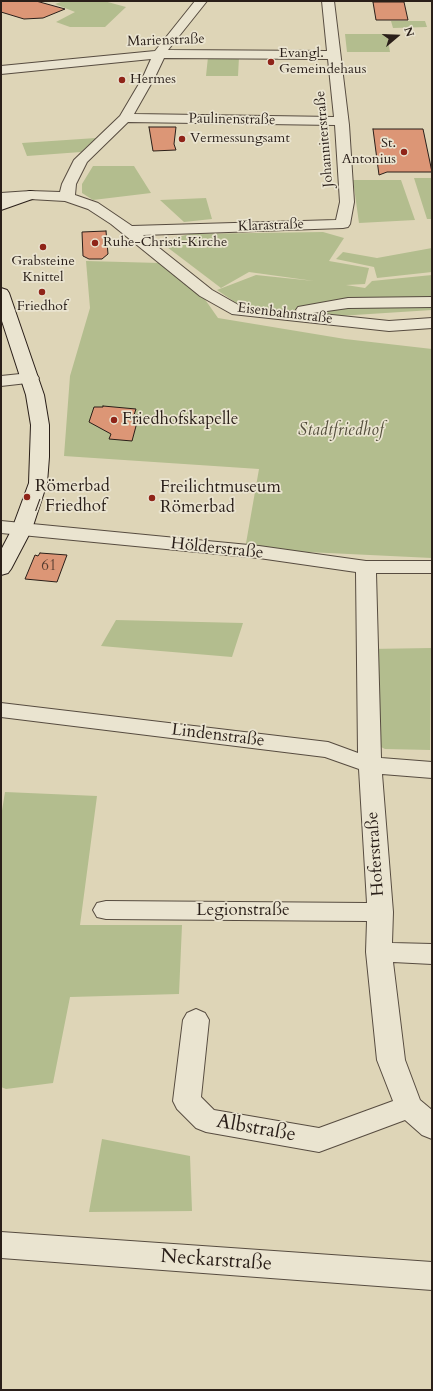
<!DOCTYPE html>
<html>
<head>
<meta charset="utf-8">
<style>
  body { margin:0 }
  #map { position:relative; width:433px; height:1391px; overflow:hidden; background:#ded5b7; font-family:Cardo,serif }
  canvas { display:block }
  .frame { position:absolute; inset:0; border:2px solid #2a1f19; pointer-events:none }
  .north { position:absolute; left:377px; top:16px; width:40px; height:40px; -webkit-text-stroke:3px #eae4d0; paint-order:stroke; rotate:71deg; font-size:11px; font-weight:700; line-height:16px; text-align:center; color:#2a1f19 }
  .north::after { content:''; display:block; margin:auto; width:14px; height:18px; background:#2a1f19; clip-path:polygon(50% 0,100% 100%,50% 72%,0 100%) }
</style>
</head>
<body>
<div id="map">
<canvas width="433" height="1391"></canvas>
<div class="frame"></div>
<div class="north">N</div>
</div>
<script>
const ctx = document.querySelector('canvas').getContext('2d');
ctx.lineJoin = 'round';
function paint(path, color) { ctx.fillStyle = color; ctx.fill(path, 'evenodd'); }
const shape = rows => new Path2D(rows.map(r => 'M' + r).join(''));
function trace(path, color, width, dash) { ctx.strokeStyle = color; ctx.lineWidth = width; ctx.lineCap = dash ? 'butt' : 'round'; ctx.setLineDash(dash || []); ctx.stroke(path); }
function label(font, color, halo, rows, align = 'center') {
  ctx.font = font + ' Cardo,serif'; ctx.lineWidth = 3.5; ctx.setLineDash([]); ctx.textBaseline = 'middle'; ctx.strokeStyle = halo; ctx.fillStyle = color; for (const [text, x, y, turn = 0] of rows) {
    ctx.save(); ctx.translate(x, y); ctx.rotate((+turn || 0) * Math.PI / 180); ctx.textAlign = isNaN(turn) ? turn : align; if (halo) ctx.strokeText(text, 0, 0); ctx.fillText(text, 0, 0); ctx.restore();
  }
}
const green = shape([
  [64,1,104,1,126,7,105,27,70,27,56,22,75,12,55,4],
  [391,21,425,21,427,27,393,28],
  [345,34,387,34,390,52,347,52],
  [208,57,239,57,238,76,206,76],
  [96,138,81,152,27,156,22,143],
  [93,166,134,166,151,193,93,200,82,193,82,184],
  [414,178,432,178,432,219,427,219],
  [353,180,401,180,415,220,359,223],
  [206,198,212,219,184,222,160,200],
  [323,232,344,238,329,261,369,268,365,284,346,285,365,288,372,281,432,275,432,310,323,317,245,309,217,290,256,275,314,281,249,272,221,288,167,247,164,241,189,234],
  [432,248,432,272,377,278,374,267,336,259,343,252,377,258],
  [86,261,160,263,204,298,218,318,345,339,432,349,432,558,245,549,259,469,64,456,70,376,90,308],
  [116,620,243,623,232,657,101,646],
  [431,648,430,750,385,749,373,743,369,649],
  [5,792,97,796,80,925,182,925,179,994,70,997,53,1083,6,1089,1,1087,1,817],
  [102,1139,190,1156,192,1211,89,1212]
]);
const building = shape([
  [1,1,36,1,65,9,43,18,24,19,1,12,1,1],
  [373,2,404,2,408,20,376,20,373,2],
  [149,127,176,127,174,144,176,150,153,151,149,127],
  [373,129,423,129,432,172,387,172,379,175,373,129],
  [106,231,108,254,102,259,89,259,83,256,82,232,106,231],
  [103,406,136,409,134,415,139,415,132,441,109,439,111,434,89,422,94,407,103,407,103,406],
  [40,553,67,555,57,582,25,579,35,555,38,556,40,553]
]);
const street = shape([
  [195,1,207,1,168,50,327,51,322,1,334,1,349,125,354,202,350,224,348,227,343,228,143,235,212,290,242,307,297,312,296,310,298,307,348,298,432,297,432,307,348,308,313,313,389,321,432,318,432,328,389,331,232,314,200,296,111,224,88,209,65,201,30,199,1,201,1,193,30,191,60,192,62,184,74,160,120,116,143,77,151,59,1,74,1,66,155,51,195,1],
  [164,58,328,59,334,117,134,114,155,77,164,58],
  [128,122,335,125,340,202,336,220,132,226,98,203,75,195,76,184,87,162,128,122],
  [30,373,36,374,39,378,36,382,1,386,1,376,30,373],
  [1,521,259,546,366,561,432,561,432,573,376,573,381,758,432,762,432,778,382,774,393,912,392,943,432,944,432,964,393,962,405,1060,420,1100,432,1110,432,1139,422,1135,405,1120,319,1152,206,1132,196,1128,177,1109,173,1101,183,1020,187,1013,196,1009,205,1013,209,1020,201,1097,214,1110,319,1128,393,1101,377,1060,366,952,367,921,106,919,97,917,93,910,97,903,106,901,367,903,359,769,325,757,1,717,1,703,328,742,358,753,356,572,259,558,1,533,1,521],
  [1,1232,432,1262,432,1290,1,1258,1,1232]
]);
const secondary = shape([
  [30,191,35,192,37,195,35,198,1,210,1,200,30,191],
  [1,288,7,290,9,293,44,395,49,425,49,457,47,483,32,529,11,569,8,573,1,575,1,550,12,529,29,483,31,425,26,395,1,318,1,288]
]);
const markers = [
  [271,62,4,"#8f2418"],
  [122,80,4,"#8f2418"],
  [182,139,4,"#8f2418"],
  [404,152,4,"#8f2418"],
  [95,243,4,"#8f2418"],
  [43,247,4,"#8f2418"],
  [42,292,4,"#8f2418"],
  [114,420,4,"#8f2418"],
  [27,497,4,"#8f2418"],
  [152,498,4,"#8f2418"]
];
const farStreetnames = [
  ["Marienstraße",166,41,-2],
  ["Paulinenstraße",232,120,1],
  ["Johanniterstraße",325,139,-95],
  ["Klarastraße",271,226,-2],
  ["Eisenbahnstraße",285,314,7]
];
const farPoinames = [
  ["Evangl.",279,54],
  ["Gemeindehaus",279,70],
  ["Hermes",130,80],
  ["Vermessungsamt",190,139],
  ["St.",396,144,"right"],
  ["Antonius",396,160,"right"],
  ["Ruhe-Christi-Kirche",103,243],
  ["Grabsteine",43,262,"center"],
  ["Knittel",43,278,"center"],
  ["Friedhof",42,307,"center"]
];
const numberNames = [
  ["61",49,567]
];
const poiNames = [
  ["Friedhofskapelle",122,420],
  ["Römerbad",35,487],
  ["/ Friedhof",35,507],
  ["Freilichtmuseum",160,488],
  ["Römerbad",160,508]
];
const parkNames = [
  ["Stadtfriedhof",341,431]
];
const streetNames = [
  ["Hölderstraße",217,549,6],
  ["Lindenstraße",218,736,7],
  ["Hoferstraße",376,854,-94],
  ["Legionstraße",243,911]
];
const nearStreetnames = [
  ["Albstraße",256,1129,10],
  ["Neckarstraße",216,1261,4]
];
paint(green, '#b3bd8e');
paint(building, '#dc9676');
trace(building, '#2a1f19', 1);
trace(street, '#574c40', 2);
trace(secondary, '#2a1f19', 2);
paint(street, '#eae4d0');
paint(secondary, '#eae4d0');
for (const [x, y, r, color] of markers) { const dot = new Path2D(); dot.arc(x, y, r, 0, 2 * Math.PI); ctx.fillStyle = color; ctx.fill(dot); trace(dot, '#eae4d0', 1.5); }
label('14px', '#2a1f19', '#eae4d0', farStreetnames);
label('14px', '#2a1f19', '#eae4d0', farPoinames, 'left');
label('15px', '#563d30', null, numberNames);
label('17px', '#2a1f19', '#eae4d0', poiNames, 'left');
label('italic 17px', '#534e3c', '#eae4d0', parkNames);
label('17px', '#2a1f19', '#eae4d0', streetNames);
label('20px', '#2a1f19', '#eae4d0', nearStreetnames);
</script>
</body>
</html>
